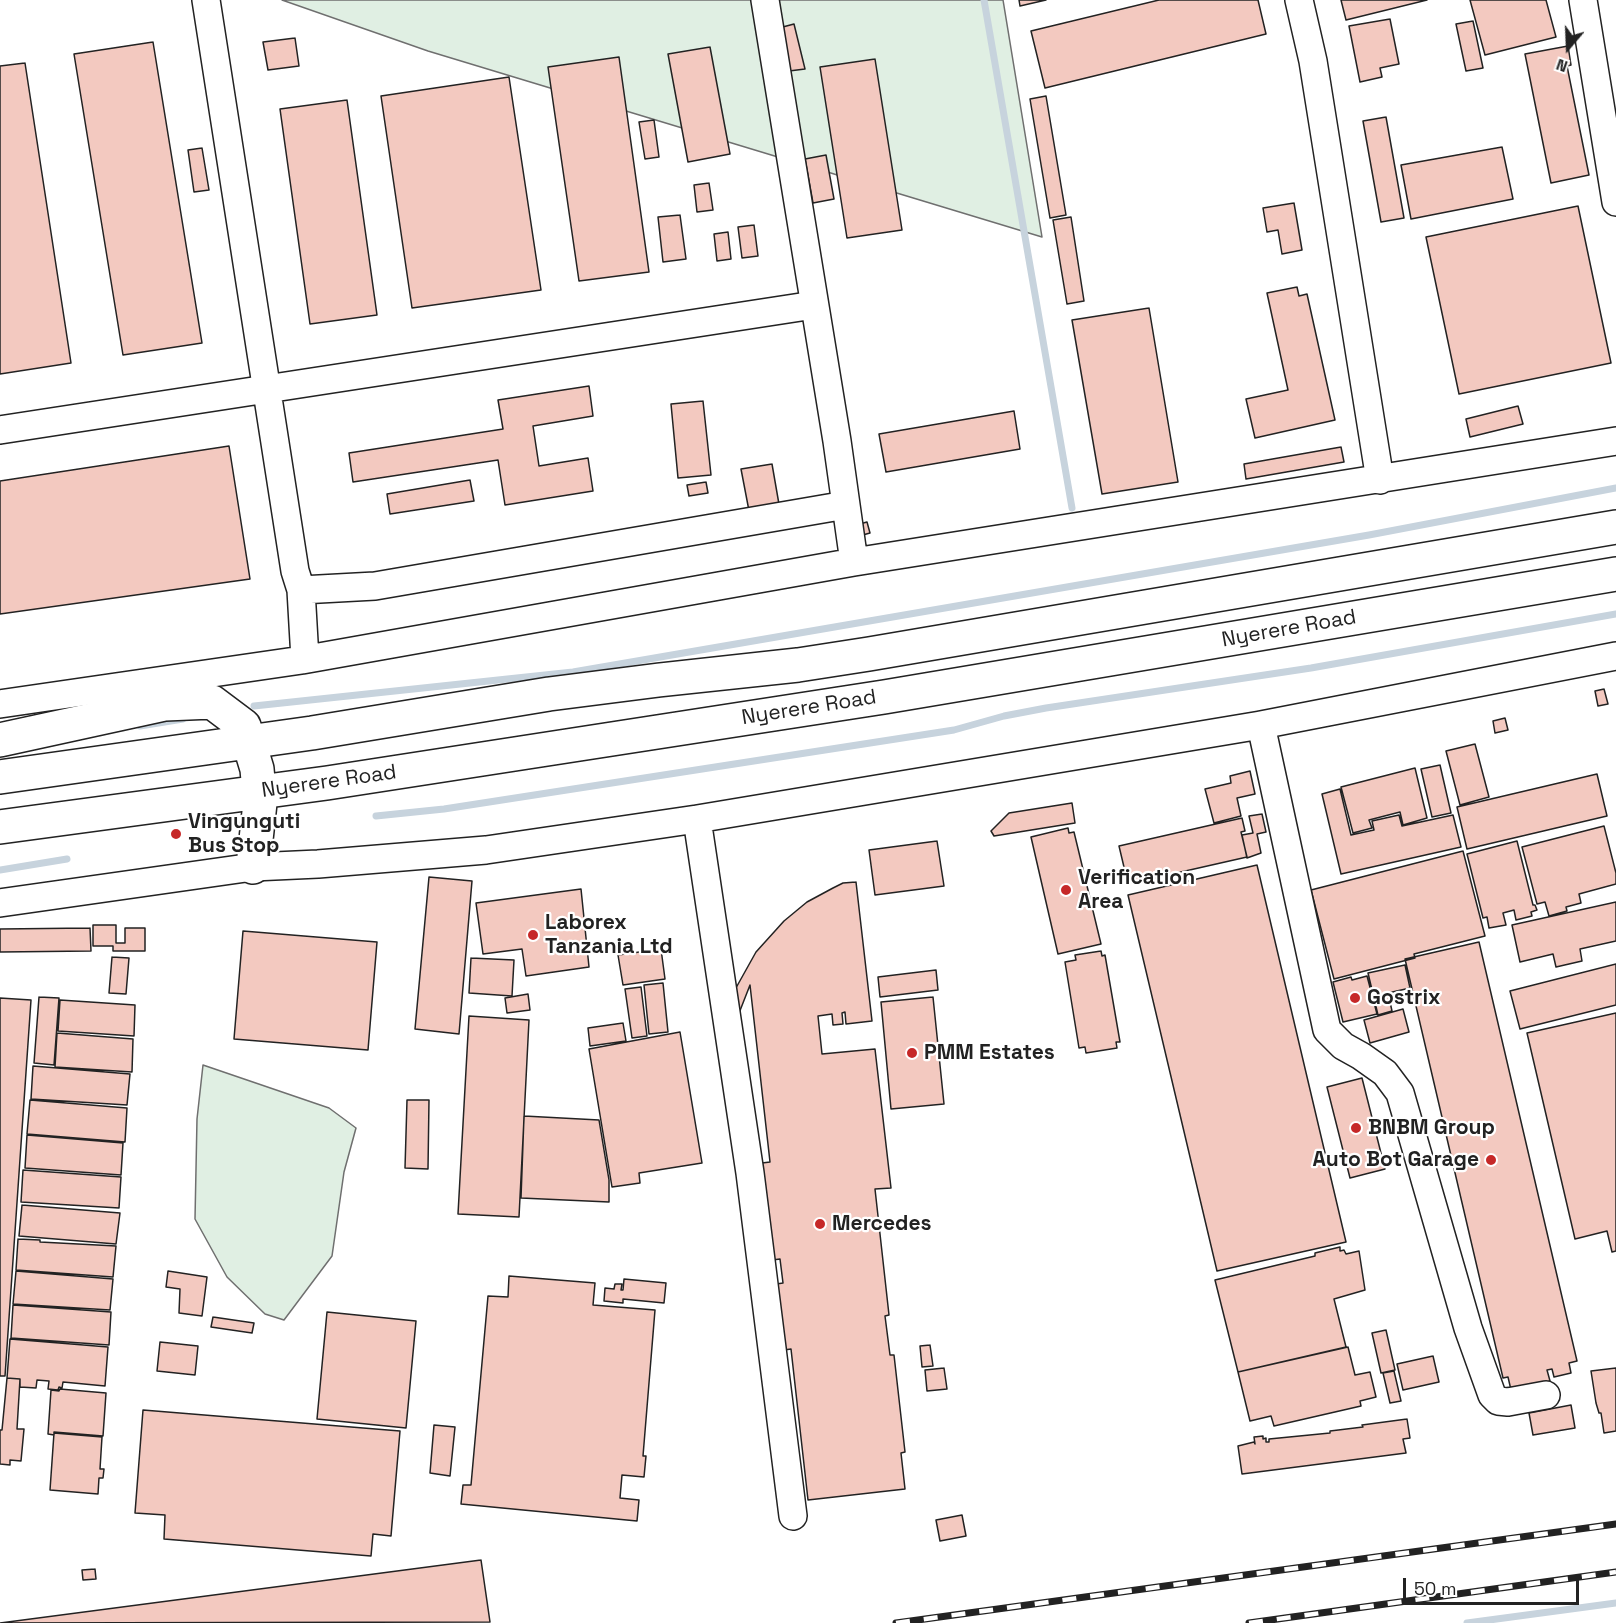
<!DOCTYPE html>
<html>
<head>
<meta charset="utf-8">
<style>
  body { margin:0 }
  #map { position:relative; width:1616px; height:1623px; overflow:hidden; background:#fff; font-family:"Space Grotesk",sans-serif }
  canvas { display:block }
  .north { position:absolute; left:1538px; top:18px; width:60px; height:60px; -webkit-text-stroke:4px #fff; paint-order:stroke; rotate:199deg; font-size:16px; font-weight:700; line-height:24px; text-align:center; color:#222 }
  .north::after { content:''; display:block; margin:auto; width:21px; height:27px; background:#222; clip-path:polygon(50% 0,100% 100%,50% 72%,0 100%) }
  .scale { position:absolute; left:1403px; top:1578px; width:176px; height:27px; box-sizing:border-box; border:3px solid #222; border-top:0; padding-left:8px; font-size:18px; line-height:21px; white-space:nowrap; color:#222; -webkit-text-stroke:4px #fff; paint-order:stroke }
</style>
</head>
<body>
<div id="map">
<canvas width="1616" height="1623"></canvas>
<div class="north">N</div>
<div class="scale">50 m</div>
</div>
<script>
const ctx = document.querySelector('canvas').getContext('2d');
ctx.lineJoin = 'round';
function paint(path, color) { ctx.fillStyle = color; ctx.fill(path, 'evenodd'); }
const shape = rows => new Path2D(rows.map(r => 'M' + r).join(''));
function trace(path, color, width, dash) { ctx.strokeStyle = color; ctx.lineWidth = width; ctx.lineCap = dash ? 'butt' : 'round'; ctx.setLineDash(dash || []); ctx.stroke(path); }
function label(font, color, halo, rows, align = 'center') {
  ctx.font = font + ' "Space Grotesk",sans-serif'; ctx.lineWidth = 4.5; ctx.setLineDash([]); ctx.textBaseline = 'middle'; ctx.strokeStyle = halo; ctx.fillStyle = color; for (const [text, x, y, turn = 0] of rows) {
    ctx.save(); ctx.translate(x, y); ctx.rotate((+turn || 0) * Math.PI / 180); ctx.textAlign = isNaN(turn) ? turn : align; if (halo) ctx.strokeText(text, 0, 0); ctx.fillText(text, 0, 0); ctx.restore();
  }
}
const green = shape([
  [282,0,1003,0,1042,237,428,51,282,0],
  [203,1065,329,1108,356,1128,344,1172,332,1256,284,1320,265,1314,227,1277,195,1219,197,1119,203,1065]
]);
const stream = shape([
  [984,0,1072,508],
  [254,706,573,672,1369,535,1616,488],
  [140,726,183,719],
  [376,816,444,809,954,730,1004,716,1046,708,1311,668,1616,614],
  [0,870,67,859],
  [1467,1623,1616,1603]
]);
const building = shape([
  [1019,0,1046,0,1020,6,1019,0],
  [1159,0,1258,0,1266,34,1045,88,1031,31,1159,0],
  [1341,0,1427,0,1346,20,1341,0],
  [1470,0,1546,0,1556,37,1485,55,1470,0],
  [1390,19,1399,64,1380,68,1382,77,1360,82,1349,26,1390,19],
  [1473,21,1483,68,1466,71,1456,24,1473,21],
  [794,24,805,69,789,71,779,28,794,24],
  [295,38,299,66,268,70,263,42,295,38],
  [153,42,202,343,123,355,74,54,153,42],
  [1568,46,1571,65,1567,66,1589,175,1551,183,1525,54,1568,46],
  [710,47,730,154,688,162,668,54,710,47],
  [619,57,649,272,579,281,548,67,619,57],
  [875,59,902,230,847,238,820,67,875,59],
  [25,63,71,363,0,374,0,66,25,63],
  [509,77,541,290,412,308,381,96,509,77],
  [1046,96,1066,215,1050,218,1030,99,1046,96],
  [347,100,377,315,310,324,280,109,347,100],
  [1386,117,1404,218,1381,222,1363,121,1386,117],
  [654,120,659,157,645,159,639,122,654,120],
  [1502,147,1513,199,1411,219,1401,165,1502,147],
  [202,148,209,190,194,192,188,150,202,148],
  [826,155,834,199,813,203,805,159,826,155],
  [709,183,713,210,697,212,694,185,709,183],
  [1294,203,1302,250,1282,254,1278,230,1267,232,1263,208,1294,203],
  [1578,206,1611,363,1459,394,1426,237,1578,206],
  [680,215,686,259,663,262,658,217,680,215],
  [1071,217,1084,301,1067,304,1053,220,1071,217],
  [754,225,758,256,742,258,738,227,754,225],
  [728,232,731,259,717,261,714,234,728,232],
  [1297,287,1299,296,1307,294,1335,420,1255,438,1246,399,1288,390,1267,293,1297,287],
  [1149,308,1178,482,1102,494,1072,320,1149,308],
  [589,386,593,416,533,426,539,466,588,458,593,491,505,505,498,460,353,482,349,453,503,429,498,400,589,386],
  [703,401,711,475,678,478,671,404,703,401],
  [1518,406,1523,424,1470,437,1466,419,1518,406],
  [1014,411,1020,449,886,472,879,434,1014,411],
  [229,446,250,579,0,614,0,481,229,446],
  [1341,447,1344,462,1246,479,1244,464,1341,447],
  [772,464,780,510,750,516,741,469,772,464],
  [470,480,474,501,390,514,387,494,470,480],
  [706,482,708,493,689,496,687,485,706,482],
  [867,522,870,533,859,536,856,525,867,522],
  [1604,689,1608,704,1598,706,1595,691,1604,689],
  [1505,718,1508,730,1495,733,1493,721,1505,718],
  [1475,744,1489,797,1460,805,1446,751,1475,744],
  [1440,765,1451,813,1432,817,1421,769,1440,765],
  [1415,768,1427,818,1403,825,1400,812,1369,820,1372,828,1353,833,1341,787,1415,768],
  [1250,771,1255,794,1237,798,1241,816,1214,823,1205,789,1231,783,1230,776,1250,771],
  [1597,774,1607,816,1467,849,1457,807,1597,774],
  [1340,789,1351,835,1374,830,1372,821,1399,815,1402,826,1453,815,1461,847,1341,874,1322,794,1340,789],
  [1072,803,1075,823,994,836,991,831,1009,813,1072,803],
  [1262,814,1266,832,1257,834,1261,853,1247,858,1242,835,1253,833,1249,816,1262,814],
  [1242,818,1245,831,1241,832,1247,857,1128,884,1119,846,1242,818],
  [1604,826,1616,873,1616,884,1579,894,1581,903,1566,907,1567,911,1549,916,1545,902,1537,904,1522,847,1604,826],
  [1068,828,1069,833,1074,832,1101,944,1058,954,1031,837,1068,828],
  [937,841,944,886,875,895,869,850,937,841],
  [1517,841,1533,905,1535,905,1537,910,1531,912,1532,916,1516,920,1514,910,1503,913,1506,925,1489,928,1487,917,1483,918,1467,854,1517,841],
  [1463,851,1485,936,1414,954,1415,958,1334,979,1311,890,1463,851],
  [1257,865,1346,1242,1217,1271,1128,895,1257,865],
  [429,877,472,881,459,1034,415,1029,429,877],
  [856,882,872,1021,846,1024,845,1012,842,1013,843,1024,833,1025,832,1014,818,1016,822,1054,875,1049,891,1188,875,1189,889,1315,885,1316,890,1355,894,1355,905,1452,901,1453,905,1489,808,1500,791,1349,777,1351,770,1285,783,1283,780,1259,765,1261,754,1164,770,1162,750,985,734,1026,732,995,756,952,784,921,807,902,833,888,843,883,856,882],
  [581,889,589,967,526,976,522,949,483,954,476,903,581,889],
  [1616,902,1616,941,1580,949,1582,961,1556,967,1553,954,1520,962,1512,925,1616,902],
  [93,925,116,925,116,943,125,943,125,928,145,928,145,951,113,951,113,946,93,946,93,925],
  [90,928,91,951,0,952,0,929,90,928],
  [243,931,377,942,368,1050,234,1039,243,931],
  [1479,942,1577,1361,1569,1363,1571,1373,1554,1377,1552,1369,1547,1370,1550,1381,1511,1390,1508,1377,1503,1378,1405,959,1479,942],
  [661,949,665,979,623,985,618,955,661,949],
  [1101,951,1102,956,1105,955,1120,1042,1116,1042,1117,1048,1086,1053,1085,1047,1079,1048,1065,962,1076,960,1075,955,1101,951],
  [112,957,129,958,126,994,109,993,112,957],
  [471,958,514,960,512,996,469,993,471,958],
  [1616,964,1616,1005,1520,1029,1510,991,1616,964],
  [1405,965,1410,988,1388,993,1392,1011,1378,1015,1368,973,1405,965],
  [936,970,938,990,880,997,878,977,936,970],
  [1367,976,1377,1014,1343,1022,1333,982,1351,977,1352,980,1367,976],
  [663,983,668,1032,649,1034,644,985,663,983],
  [641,987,647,1036,632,1038,625,989,641,987],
  [528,994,530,1010,507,1013,505,998,528,994],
  [39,997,59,998,54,1065,34,1063,39,997],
  [933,997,944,1104,891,1109,881,1002,933,997],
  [0,998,31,1000,5,1376,0,1376,0,998],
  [60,1000,135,1005,134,1036,58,1031,60,1000],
  [1403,1009,1409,1032,1370,1043,1364,1020,1403,1009],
  [1616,1013,1616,1251,1612,1252,1607,1231,1575,1239,1527,1033,1616,1013],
  [469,1016,529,1020,519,1217,458,1214,469,1016],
  [623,1023,626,1041,590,1046,588,1028,623,1023],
  [680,1032,702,1163,639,1173,640,1183,612,1187,589,1049,680,1032],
  [57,1033,133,1039,132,1072,55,1067,57,1033],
  [33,1066,130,1074,127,1105,31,1099,33,1066],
  [1362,1078,1385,1169,1350,1178,1327,1087,1362,1078],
  [30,1100,127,1108,125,1142,27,1134,30,1100],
  [407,1100,429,1100,428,1169,405,1168,407,1100],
  [524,1116,599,1120,609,1180,609,1202,521,1198,524,1116],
  [27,1135,123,1143,121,1175,25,1168,27,1135],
  [23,1170,121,1177,119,1208,21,1202,23,1170],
  [22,1205,120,1213,116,1244,19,1236,22,1205],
  [18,1239,40,1240,40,1242,116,1246,113,1277,16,1270,18,1239],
  [1340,1247,1340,1251,1344,1250,1346,1254,1359,1251,1365,1290,1334,1299,1346,1347,1238,1372,1215,1280,1315,1256,1315,1253,1340,1247],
  [16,1271,113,1279,110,1310,13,1304,16,1271],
  [168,1271,207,1277,202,1316,179,1313,180,1289,166,1287,168,1271],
  [509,1276,595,1283,593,1305,655,1310,643,1456,646,1456,644,1477,622,1475,620,1498,639,1500,637,1521,461,1504,463,1485,471,1485,488,1296,508,1297,509,1276],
  [624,1279,666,1283,664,1303,623,1299,623,1303,604,1301,605,1288,614,1289,615,1284,622,1284,621,1290,623,1290,624,1279],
  [13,1305,111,1312,109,1345,11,1338,13,1305],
  [327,1312,416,1321,406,1428,317,1419,327,1312],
  [213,1317,254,1323,252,1333,211,1327,213,1317],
  [1386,1330,1395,1370,1381,1373,1372,1333,1386,1330],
  [10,1339,108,1347,105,1386,63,1382,62,1388,59,1387,58,1390,48,1389,49,1381,37,1380,36,1388,20,1387,20,1379,7,1378,10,1339],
  [160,1342,198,1346,195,1375,157,1371,160,1342],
  [930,1345,933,1366,922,1367,920,1346,930,1345],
  [1348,1347,1355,1375,1370,1372,1376,1397,1360,1401,1361,1406,1274,1426,1271,1416,1250,1421,1238,1372,1348,1347],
  [1433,1356,1439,1382,1403,1390,1397,1364,1433,1356],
  [944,1368,947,1389,927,1391,925,1370,944,1368],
  [1616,1368,1616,1431,1604,1433,1601,1413,1599,1413,1596,1403,1591,1371,1616,1368],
  [1394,1371,1401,1401,1390,1403,1383,1373,1394,1371],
  [7,1378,20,1379,17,1429,24,1429,21,1461,10,1460,10,1465,0,1464,0,1430,2,1430,7,1378],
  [60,1389,106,1393,103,1436,54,1432,54,1435,48,1434,51,1390,59,1391,60,1389],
  [1571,1405,1575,1428,1533,1435,1529,1413,1571,1405],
  [143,1410,400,1431,391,1536,373,1534,371,1556,164,1539,165,1515,135,1513,143,1410],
  [1407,1419,1410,1438,1403,1439,1406,1453,1242,1474,1238,1446,1254,1442,1255,1444,1254,1437,1263,1436,1263,1439,1266,1438,1266,1442,1269,1442,1269,1439,1330,1433,1330,1431,1363,1427,1362,1425,1407,1419],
  [434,1425,455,1427,450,1476,430,1473,434,1425],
  [54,1433,102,1437,100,1469,104,1469,103,1478,99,1478,98,1494,50,1490,54,1433],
  [962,1515,966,1536,940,1541,936,1520,962,1515],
  [481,1560,490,1622,0,1623,481,1560],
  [95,1569,96,1579,83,1580,82,1570,95,1569]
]);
const minor = shape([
  [206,0,295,571,301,590,305,659],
  [765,0,837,441,854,562],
  [1299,0,1313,61,1380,480],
  [1583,0,1616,202],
  [0,430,814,305],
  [301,590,375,586,846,505],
  [0,704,302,660,854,562,1616,441],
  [1261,725,1327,1030,1343,1046,1361,1056,1385,1073,1400,1093,1468,1328,1492,1395,1498,1401,1508,1402,1546,1395],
  [697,819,750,1173,793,1516],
  [0,903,253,867,318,864,486,850,697,819,1261,725,1616,656]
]);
const highway = shape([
  [0,740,165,704,212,702,244,726,257,769,260,803,253,867],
  [0,777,312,733,549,694,659,680,798,665,869,654,1616,527],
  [0,827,327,783,884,697,1616,574]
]);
const rail = shape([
  [896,1623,1616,1524],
  [1249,1623,1616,1572]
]);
const markers = [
  [176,834,6,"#c62828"],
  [1066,890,6,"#c62828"],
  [533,935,6,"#c62828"],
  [1355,998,6,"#c62828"],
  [912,1053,6,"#c62828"],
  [1356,1128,6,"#c62828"],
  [1491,1160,6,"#c62828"],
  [820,1224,6,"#c62828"]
];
const streetNames = [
  ["Nyerere Road",1289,629,-10],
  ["Nyerere Road",809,708,-9],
  ["Nyerere Road",329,782,-8]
];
const poiNames = [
  ["Vingunguti",188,822],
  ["Bus Stop",188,846],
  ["Verification",1078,878],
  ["Area",1078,902],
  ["Laborex",545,923],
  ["Tanzania Ltd",545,947],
  ["Gostrix",1367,998],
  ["PMM Estates",924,1053],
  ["BNBM Group",1368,1128],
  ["Auto Bot Garage",1479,1160,"right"],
  ["Mercedes",832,1224]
];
paint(green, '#e0efe3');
trace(green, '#6f6f6f', 1.5);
trace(stream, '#c7d3dd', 7);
paint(building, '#f3c9c0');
trace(building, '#222', 1.5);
trace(minor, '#222', 30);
trace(highway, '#222', 36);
trace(minor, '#fff', 27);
trace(highway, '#fff', 33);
trace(rail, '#222', 7);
trace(rail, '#fff', 4.5, [14]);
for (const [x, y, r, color] of markers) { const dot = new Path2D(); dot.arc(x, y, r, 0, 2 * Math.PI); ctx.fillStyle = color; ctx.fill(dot); trace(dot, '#fff', 2); }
label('21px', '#222', '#fff', streetNames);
label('bold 21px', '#222', '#fff', poiNames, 'left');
</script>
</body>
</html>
